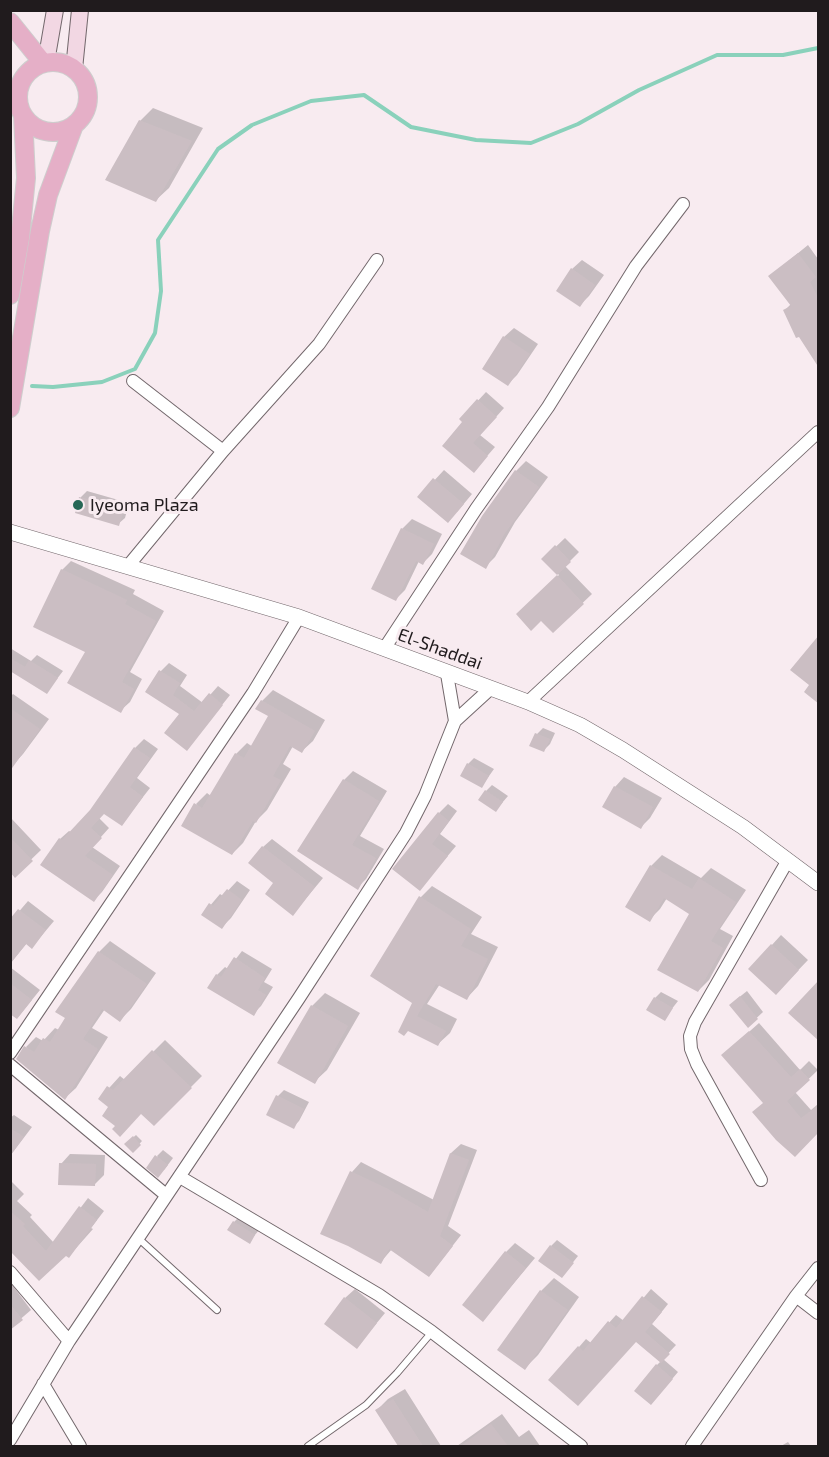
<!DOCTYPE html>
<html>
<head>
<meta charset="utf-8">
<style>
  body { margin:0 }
  #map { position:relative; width:829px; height:1457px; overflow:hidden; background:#f8ebf0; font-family:"Exo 2",sans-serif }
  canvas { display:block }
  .frame { position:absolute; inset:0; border:12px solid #201b1d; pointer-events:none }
</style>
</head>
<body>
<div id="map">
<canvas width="829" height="1457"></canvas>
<div class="frame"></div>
</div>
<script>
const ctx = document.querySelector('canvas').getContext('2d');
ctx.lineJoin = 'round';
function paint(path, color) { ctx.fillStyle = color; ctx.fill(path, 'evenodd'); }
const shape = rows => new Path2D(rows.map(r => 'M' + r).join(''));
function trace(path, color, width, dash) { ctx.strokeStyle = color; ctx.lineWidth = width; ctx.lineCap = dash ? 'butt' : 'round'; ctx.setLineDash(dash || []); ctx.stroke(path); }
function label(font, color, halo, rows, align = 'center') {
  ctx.font = font + ' "Exo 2",sans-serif'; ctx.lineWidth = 6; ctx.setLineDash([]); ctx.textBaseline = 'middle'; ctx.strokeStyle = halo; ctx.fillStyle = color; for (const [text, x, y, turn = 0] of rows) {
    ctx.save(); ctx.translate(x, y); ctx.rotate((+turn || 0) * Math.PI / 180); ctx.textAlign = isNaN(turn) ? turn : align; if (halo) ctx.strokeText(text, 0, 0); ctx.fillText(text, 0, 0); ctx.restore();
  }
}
const shadow = shape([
  [153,108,203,128,169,188,156,200,140,121],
  [808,245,818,259,818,365,785,310,791,304,770,276],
  [582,260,604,275,589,296,580,305,572,269],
  [514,328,538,344,517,375,508,384,504,337],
  [486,392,504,408,480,435,495,447,474,471,464,422,461,419],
  [526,461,548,477,515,522,495,557,485,567,483,517,516,471],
  [444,470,472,494,457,512,419,497],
  [87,491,129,503,125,518,118,524,76,512,81,497],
  [412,519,442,534,432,554,423,563,419,561,405,590,395,600,402,529],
  [565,538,579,552,565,566,592,594,553,631,541,619,518,614,559,575,543,559],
  [71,561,135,590,133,594,164,611,130,672,142,679,130,702,120,711,62,570],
  [10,648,31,661,37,655,63,671,47,692,10,669],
  [169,663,187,675,180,686,203,703,218,686,230,695,187,749,182,714,147,692,161,671],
  [273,690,325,720,313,741,302,751,293,746,283,764,291,769,267,810,256,821,243,843,232,854,196,804,207,793,211,796,236,754,247,743,253,747,270,716,262,701],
  [13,694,49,719,23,754,14,764,10,761,10,697],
  [543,728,555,733,550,744,544,750,531,745,537,734],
  [144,739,158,749,137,778,150,788,122,824,104,812,99,818,109,828,92,847,120,866,102,892,94,900,60,839,69,831,71,832,91,811,135,748],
  [474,758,494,769,482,786,468,764],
  [353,771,387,791,360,836,384,849,366,879,357,888,344,780],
  [624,777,662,798,650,818,641,827,615,787],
  [492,785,508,796,496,810,486,791],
  [448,804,457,811,440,834,456,846,420,889,439,813],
  [10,817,41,850,15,875,10,870],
  [272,839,323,878,293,914,275,883,263,847],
  [662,855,701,878,711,868,746,890,720,929,733,936,709,980,698,991,691,914,667,898,660,909,649,920,651,866],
  [237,881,250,890,231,918,222,927,203,914,220,894,223,896],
  [432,886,482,917,471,934,498,947,478,986,467,998,440,984,427,1004,457,1019,450,1033,438,1044,408,1029,414,1002,421,897],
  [28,901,54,921,32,947,27,943,10,964,10,922],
  [781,935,808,960,786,983,750,969],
  [110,941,156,973,131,1009,120,1020,105,1009,92,1028,108,1037,76,1088,65,1098,26,1047,36,1037,43,1041,55,1028,59,1030,99,952],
  [242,951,272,969,264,982,273,987,261,1006,253,1014,217,975,225,967,228,969],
  [10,967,40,990,18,1017,10,1012],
  [747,991,763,1012,748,1026,737,999],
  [661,992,678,1001,664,1019,655,998],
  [325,993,360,1013,327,1070,314,1082,312,1006],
  [759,1023,800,1070,809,1061,818,1070,795,1092,811,1110,818,1104,818,1131,765,1102,732,1047],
  [165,1040,202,1076,154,1124,141,1112,117,1126,111,1107,100,1098,120,1076,125,1080],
  [284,1090,309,1102,299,1121,293,1127,268,1115,278,1096],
  [14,1115,32,1127,10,1156,10,1118],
  [136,1135,142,1141,133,1151,126,1144],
  [461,1144,477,1150,448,1226,461,1235,429,1276,392,1249,380,1263,352,1172,361,1162,434,1200,451,1153],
  [163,1150,173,1158,164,1170,157,1156],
  [70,1154,105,1155,104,1175,95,1184,61,1164],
  [10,1180,24,1194,17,1201,32,1215,30,1217,54,1243,88,1198,104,1211,91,1228,93,1229,69,1256,10,1249],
  [240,1216,260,1229,249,1242,234,1222],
  [557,1240,578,1256,562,1276,551,1246],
  [515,1243,535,1258,483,1320,506,1252],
  [554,1278,579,1297,538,1355,525,1368,541,1291],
  [10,1282,31,1310,10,1328],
  [355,1289,385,1313,357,1347,345,1298],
  [651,1289,668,1304,652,1324,676,1345,663,1359,678,1372,657,1397,657,1365,661,1361,637,1340,585,1396,579,1347,586,1339,591,1343,616,1315,624,1321],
  [405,1389,441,1446,400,1446,377,1410,388,1399],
  [502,1414,519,1437,529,1430,540,1446,457,1446],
  [788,1442,791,1446,781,1446]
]);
const stream = shape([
  [32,386,53,387,102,382,135,369,155,333,161,291,158,240,218,149,252,125,311,101,364,95,411,127,476,140,531,143,578,124,639,90,717,55,783,55,818,48]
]);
const building = shape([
  [139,120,192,141,156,202,105,180],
  [798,253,816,277,810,282,819,300,819,368,799,337,796,338,783,310,791,306,768,276],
  [571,268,595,285,580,307,556,291],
  [503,336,530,354,508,386,482,369],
  [477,399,497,417,473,443,488,456,474,473,442,446,462,422,459,419],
  [515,470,539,487,505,533,486,569,460,554,482,516],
  [433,478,464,504,448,523,417,497],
  [79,497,124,509,119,526,75,513],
  [401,528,434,544,423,565,416,561,396,601,371,589],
  [555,545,571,562,557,575,541,559],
  [61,569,127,600,125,604,156,621,122,682,134,689,121,713,67,683,85,652,33,627],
  [557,575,584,604,553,633,541,621,531,631,516,614],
  [819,635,819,704,804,692,809,685,790,670],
  [10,658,25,667,29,660,58,678,47,694,10,671],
  [159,670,180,683,173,695,194,711,209,693,223,705,187,751,164,733,179,714,145,692],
  [261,700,315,731,302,753,290,746,273,776,281,780,256,823,253,821,232,855,181,826,194,803,202,808,235,753,244,758,268,716,255,709],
  [10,708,40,729,10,771],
  [535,733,550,739,544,752,529,746],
  [134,747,150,758,130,787,143,797,122,826,104,814,91,828,102,838,85,856,113,875,94,902,40,865,59,838,62,840,90,810],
  [467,763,489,776,482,788,460,776],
  [343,779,379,801,352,845,376,858,358,890,297,851],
  [614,786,653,807,641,829,602,807],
  [485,790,503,802,496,812,478,800],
  [438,812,449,821,432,844,448,856,420,891,392,869],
  [10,837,33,861,15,878,10,872],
  [262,846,315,887,293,916,265,894,273,883,248,863],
  [650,865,692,889,699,878,736,902,711,941,723,948,698,992,657,970,689,914,664,898,650,922,625,907],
  [227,889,242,900,222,929,201,915,209,903,213,906],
  [419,896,471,929,461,946,488,959,467,1000,436,984,417,1016,446,1031,438,1046,408,1031,404,1036,398,1032,412,1003,370,976],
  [18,909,46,930,32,949,26,944,10,964,10,919],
  [771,944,799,970,776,995,748,969],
  [98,951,147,984,120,1022,102,1009,83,1039,98,1049,65,1100,16,1059,24,1046,34,1052,43,1038,50,1042,65,1018,55,1012],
  [234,957,265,978,258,990,266,995,254,1016,207,988,216,974,221,977],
  [819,980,819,1041,788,1013],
  [10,983,32,1000,17,1019,10,1014],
  [740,996,758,1019,748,1028,729,1005],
  [654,997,673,1008,665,1021,646,1010],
  [311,1005,348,1026,315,1084,277,1063],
  [749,1031,791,1077,800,1069,810,1080,787,1101,801,1118,819,1105,819,1132,795,1157,776,1140,752,1112,763,1103,721,1055],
  [152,1050,192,1088,154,1126,141,1114,120,1137,112,1129,115,1126,102,1116,108,1107,98,1099,107,1086,113,1090],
  [276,1095,304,1109,294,1129,266,1115],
  [10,1128,24,1137,10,1156],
  [133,1136,141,1145,133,1153,124,1144],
  [450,1153,469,1160,440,1236,453,1246,429,1277,389,1249,381,1264,348,1246,320,1234,350,1171,388,1189,428,1212],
  [155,1155,168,1165,158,1178,146,1168],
  [59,1163,96,1164,95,1186,58,1185],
  [79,1206,97,1220,69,1258,66,1256,39,1281,10,1251,10,1211,25,1224,23,1226,46,1251],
  [233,1221,255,1235,250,1244,227,1230],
  [550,1245,574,1263,562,1278,538,1261],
  [505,1251,526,1268,483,1322,462,1305],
  [540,1290,568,1310,525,1370,497,1350],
  [642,1296,662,1312,645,1332,670,1354,661,1363,636,1342,578,1406,548,1380,578,1346,583,1351,608,1321,616,1328],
  [344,1297,377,1323,357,1349,324,1324],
  [10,1304,23,1320,10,1330],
  [656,1364,673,1379,651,1405,634,1391],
  [393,1399,423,1446,398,1446,375,1410],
  [491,1424,508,1446,461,1446]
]);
const service = shape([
  [138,1238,217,1310],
  [308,1446,366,1405,397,1373,432,1332]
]);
const minor = shape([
  [133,381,223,451],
  [128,566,223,451,319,344,377,260],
  [384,649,476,509,548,407,636,266,683,204],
  [447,674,455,721],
  [528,702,818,432],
  [10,1053,253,693,299,617],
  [10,1065,166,1195],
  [180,1177,379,1295,432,1332,581,1446],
  [761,1180,697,1064,691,1049,690,1036,695,1022,788,860],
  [818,1268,796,1296,818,1313],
  [10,1272,69,1341],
  [43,1384,80,1446],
  [10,1440,69,1341,299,998,406,833,425,796,455,721,490,689],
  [692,1446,796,1296]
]);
const tertiary = shape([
  [10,532,299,617,528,702,580,725,623,750,743,827,818,883]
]);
const secondary = shape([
  [46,62,55,10],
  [74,69,80,10]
]);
const primary = shape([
  [10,22,43,63],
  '18 97a35 35 0 1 1 70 0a35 35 0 1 1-70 0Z',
  [10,295,20,238,26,178,23,115],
  [10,408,40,231,48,195,74,125]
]);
const markers = [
  [78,505,6,"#266756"]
];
const poiNames = [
  ["Iyeoma Plaza",90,505]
];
const streetNames = [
  ["El-Shaddai",440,649,20]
];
paint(shadow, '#0003');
trace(stream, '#8ad1bb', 4);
paint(building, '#cbbec3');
trace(service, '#73686c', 8);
trace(minor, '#73686c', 14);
trace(tertiary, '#73686c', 16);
trace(secondary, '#73686c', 18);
trace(primary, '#cecdcd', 20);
trace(service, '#fff', 6);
trace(minor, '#fff', 12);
trace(tertiary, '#fff', 15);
trace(secondary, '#f2d7e3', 16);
trace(primary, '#e5afc7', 18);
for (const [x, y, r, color] of markers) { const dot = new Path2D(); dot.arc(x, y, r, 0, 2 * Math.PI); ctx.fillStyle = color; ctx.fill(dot); trace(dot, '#f8ebf0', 2); }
label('18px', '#201b1d', '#f8ebf0', poiNames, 'left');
label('18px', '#201b1d', '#f8ebf0', streetNames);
</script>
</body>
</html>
